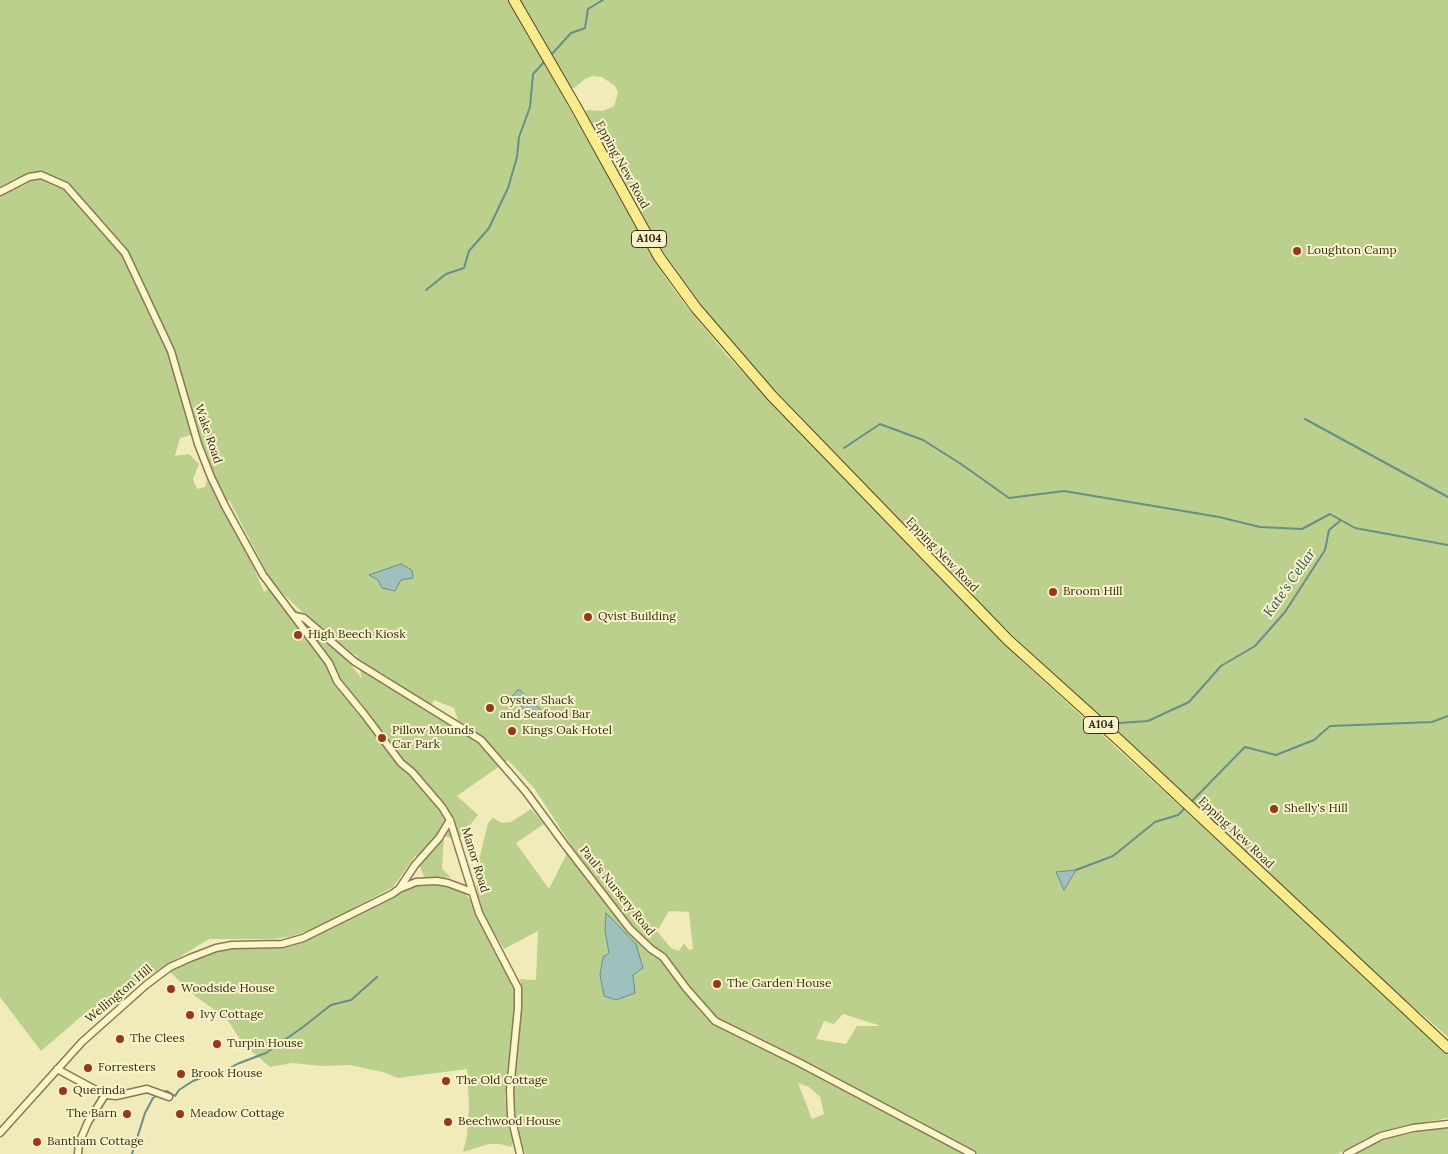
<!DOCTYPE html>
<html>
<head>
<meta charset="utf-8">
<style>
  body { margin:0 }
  canvas { display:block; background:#f1ebb9 }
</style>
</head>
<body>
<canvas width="1448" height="1154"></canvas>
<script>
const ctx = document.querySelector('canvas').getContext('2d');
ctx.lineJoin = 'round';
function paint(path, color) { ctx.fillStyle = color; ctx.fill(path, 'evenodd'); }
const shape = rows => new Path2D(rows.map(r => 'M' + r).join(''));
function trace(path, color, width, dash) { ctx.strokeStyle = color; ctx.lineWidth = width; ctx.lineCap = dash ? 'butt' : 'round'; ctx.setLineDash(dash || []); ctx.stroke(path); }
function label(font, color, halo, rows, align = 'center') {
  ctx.font = font + ' Lora,serif'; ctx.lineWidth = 4; ctx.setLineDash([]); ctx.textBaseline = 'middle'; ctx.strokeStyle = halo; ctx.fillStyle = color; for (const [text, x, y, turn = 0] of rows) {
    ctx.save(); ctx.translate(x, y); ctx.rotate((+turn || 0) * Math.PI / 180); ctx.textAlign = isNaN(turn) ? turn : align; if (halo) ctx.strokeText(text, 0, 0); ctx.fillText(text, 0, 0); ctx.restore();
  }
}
const green = shape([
  [0,0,508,0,664,275,686,306,725,353,804,437,1025,664,1347,959,1448,1055,1448,1118,1394,1128,1365,1139,1338,1154,526,1154,518,1137,510,1108,519,1027,522,995,520,979,536,980,538,931,504,949,484,916,478,901,476,883,477,868,488,823,493,818,502,823,511,822,531,809,544,824,516,843,549,889,571,845,534,788,508,760,457,796,478,815,458,840,444,836,442,869,451,877,425,880,416,855,393,887,316,928,289,937,272,939,209,939,129,988,103,1013,91,1008,41,1051,0,997],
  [198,433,212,467,205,487,197,489,193,479,199,464,189,454,175,456,180,438],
  [229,500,273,584,328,637,270,587,264,592,248,554,222,503],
  [330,637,357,656,362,679],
  [434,700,454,708,458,720,431,707],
  [669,911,689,912,693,949,689,950,684,943,679,951,671,948,657,931],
  [606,913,616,1000,604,996,600,975,603,957,609,953,605,930],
  [843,1014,878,1025,879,1026,857,1026,846,1044,816,1039,824,1021,834,1024],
  [798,1083,809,1087,820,1097,824,1114,812,1119],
  [520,0,1448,0,1448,1037,1371,970,1097,716,963,588,737,350,698,304,663,252,584,113,587,110,603,111,614,106,618,93,615,86,602,77,592,76,585,79,574,88,571,88,562,78],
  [423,882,439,883,458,889,466,895,471,901,476,915,509,972,514,986,516,1000,505,1097,508,1118,514,1141,511,1147,500,1144,489,1144,463,1152,467,1136,469,1105,467,1069,398,1078,383,1072,349,1065,323,1066,292,1063,270,1067,243,1044,227,1019,195,996,169,971,197,957,217,950,290,944,408,887],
  [1448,1126,1448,1154,1352,1154,1368,1146,1392,1137]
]);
const water = shape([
  [401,564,412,570,413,578,401,580,395,591,382,588,378,580,369,575,401,564],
  [518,690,520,690,541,710,541,713,536,718,533,718,513,698,513,695,518,690],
  [1076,870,1064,890,1056,872,1076,870],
  [606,913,636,944,643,968,633,975,635,993,616,1000,604,996,600,975,603,957,609,953,605,930,606,913]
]);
const stream = shape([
  [551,55,571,33,585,28,588,9,603,0],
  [426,290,446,274,464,268,469,251,489,228,508,188,517,157,519,137,530,107,533,74,546,60],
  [1305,419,1448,497],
  [844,448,880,424,923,440,961,464,1009,498,1064,491,1219,517,1260,527,1302,529,1330,514,1355,528,1448,545],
  [1119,723,1148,721,1189,702,1221,666,1255,646,1285,612,1325,550,1329,530,1340,521],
  [1190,803,1245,747,1276,755,1314,740,1330,726,1432,722,1448,716],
  [1076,870,1113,856,1155,822,1178,815,1185,808],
  [164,1092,167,1091,175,1096,179,1090,193,1081,206,1076,218,1075,237,1064,266,1053,303,1027,331,1005,351,1000,377,977],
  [132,1154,145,1113,153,1098,158,1095]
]);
const street = shape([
  [0,192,29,177,41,175,66,186,125,253,171,351,198,444,211,477,225,506,263,575,329,663,337,681,364,714,401,763,412,772,442,807,450,820,479,913,518,988,518,1008,510,1090,511,1116,520,1154],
  [295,616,304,618,355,662,481,740,526,792,565,845,630,929,651,949,663,957,686,988,715,1021,800,1063,972,1154],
  [399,889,415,865,439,838,450,820],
  [57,1069,105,1095,116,1096,147,1089,169,1097],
  [0,1133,82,1042,146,985,170,967,190,958,216,948,232,945,282,944,303,938,392,894,399,889,416,882,437,881,448,883,472,892],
  [78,1154,79,1143,88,1122,105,1095],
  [1347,1154,1381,1136,1413,1128,1448,1124]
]);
const primary = shape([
  [514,0,576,107,659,257,696,308,772,396,1008,640,1121,742,1448,1048]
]);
const markers = [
  [1297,251,5,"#9d341d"],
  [1053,592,5,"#9d341d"],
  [588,617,5,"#9d341d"],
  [298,635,5,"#9d341d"],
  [490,708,5,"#9d341d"],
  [512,731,5,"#9d341d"],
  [382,738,5,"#9d341d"],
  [1274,809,5,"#9d341d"],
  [717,984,5,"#9d341d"],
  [171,989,5,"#9d341d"],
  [190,1015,5,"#9d341d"],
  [120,1039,5,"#9d341d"],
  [217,1044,5,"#9d341d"],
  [88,1068,5,"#9d341d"],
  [181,1074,5,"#9d341d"],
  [446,1081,5,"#9d341d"],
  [63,1091,5,"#9d341d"],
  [127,1114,5,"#9d341d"],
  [180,1114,5,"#9d341d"],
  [448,1122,5,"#9d341d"],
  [37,1142,5,"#9d341d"]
];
const shields = [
  [649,239,35],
  [1101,725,35]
];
const shieldNames = [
  ["A104",649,239],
  ["A104",1101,725]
];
const streetNames = [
  ["Epping New Road",622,165,61],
  ["Wake Road",208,434,71],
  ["Epping New Road",942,555,46],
  ["Epping New Road",1236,833,43],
  ["Manor Road",475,860,73],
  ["Paul's Nursery Road",617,891,51],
  ["Wellington Hill",119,994,-40]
];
const poiNames = [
  ["Loughton Camp",1307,251],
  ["Broom Hill",1063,592],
  ["Qvist Building",598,617],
  ["High Beech Kiosk",308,635],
  ["Oyster Shack",500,701],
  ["and Seafood Bar",500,715],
  ["Pillow Mounds",392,731],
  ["Car Park",392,745],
  ["Kings Oak Hotel",522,731],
  ["Shelly's Hill",1284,809],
  ["The Garden House",727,984],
  ["Woodside House",181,989],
  ["Ivy Cottage",200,1015],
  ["The Clees",130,1039],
  ["Turpin House",227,1044],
  ["Forresters",98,1068],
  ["Brook House",191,1074],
  ["The Old Cottage",456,1081],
  ["Querinda",73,1091],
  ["The Barn",117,1114,"right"],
  ["Meadow Cottage",190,1114],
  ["Beechwood House",458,1122],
  ["Bantham Cottage",47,1142]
];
const waterNames = [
  ["Kate's Cellar",1290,583,-55]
];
paint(green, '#bcd08d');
paint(water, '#9ec1bd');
trace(water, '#668f8c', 1);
trace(stream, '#668f8c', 2);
trace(street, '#897952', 9);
trace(primary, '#564528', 12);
trace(street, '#fcf6cc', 6);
trace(primary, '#faec8b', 10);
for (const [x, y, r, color] of markers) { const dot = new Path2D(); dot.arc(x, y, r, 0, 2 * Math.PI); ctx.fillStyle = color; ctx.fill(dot); trace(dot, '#f8f3c9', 2); }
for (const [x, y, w] of shields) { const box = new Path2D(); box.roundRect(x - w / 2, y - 8.5, w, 17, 4); ctx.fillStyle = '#f8f3c9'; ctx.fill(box); trace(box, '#362d19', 1); }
label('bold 11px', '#362d19', null, shieldNames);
label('12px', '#362d19', '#f8f3c9', streetNames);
label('12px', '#362d19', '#f8f3c9', poiNames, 'left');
label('italic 14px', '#275258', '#f8f3c9', waterNames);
</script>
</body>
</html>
